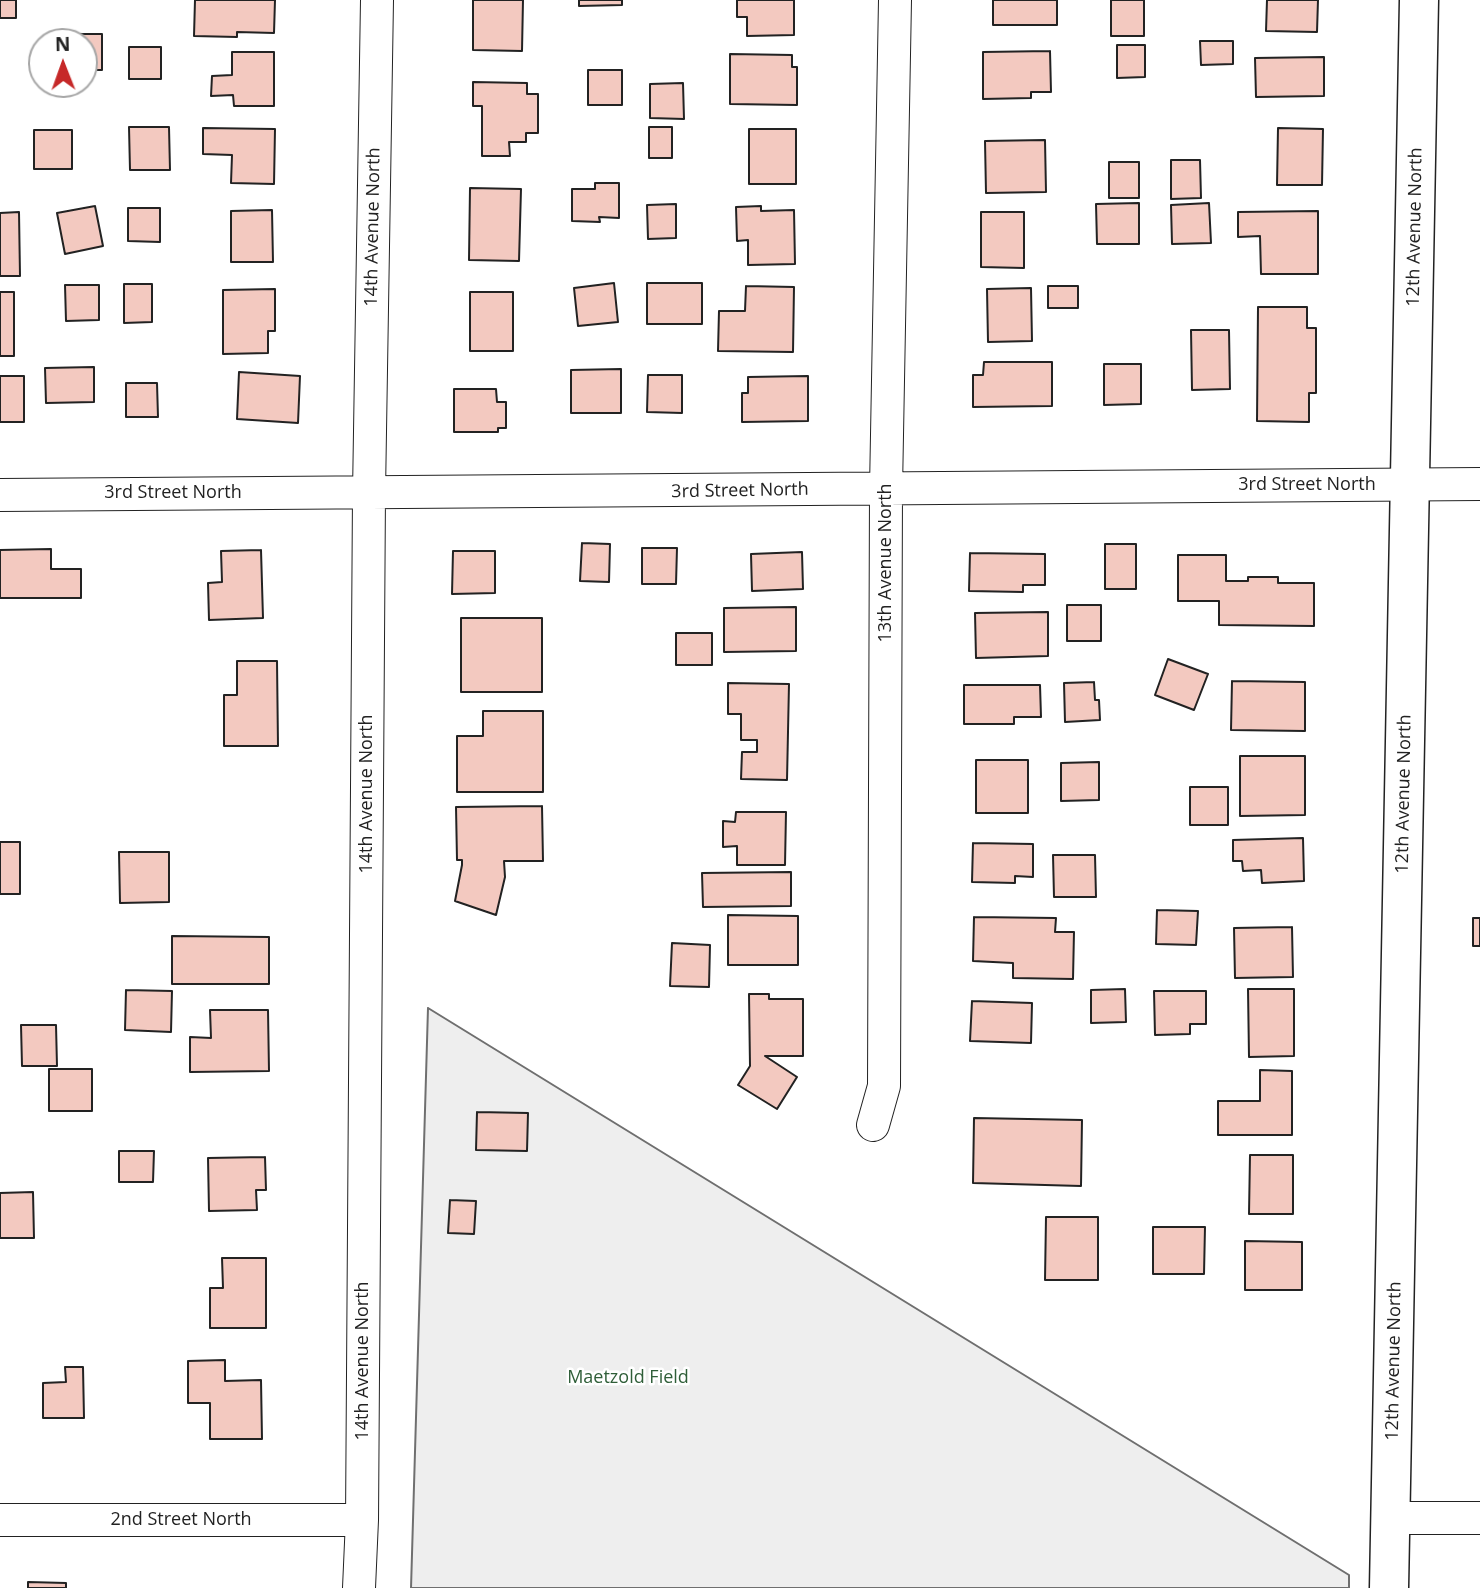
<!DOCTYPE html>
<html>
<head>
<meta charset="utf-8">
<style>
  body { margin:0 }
  #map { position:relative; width:1480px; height:1588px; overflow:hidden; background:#fff; font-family:"Open Sans",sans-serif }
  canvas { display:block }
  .north { position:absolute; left:28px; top:28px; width:70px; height:70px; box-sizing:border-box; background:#fff; border:2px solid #a7a7a7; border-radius:50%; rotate:359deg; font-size:19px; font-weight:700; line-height:28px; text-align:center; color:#222 }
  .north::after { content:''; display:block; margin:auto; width:24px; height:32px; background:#c62828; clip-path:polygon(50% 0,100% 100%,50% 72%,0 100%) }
</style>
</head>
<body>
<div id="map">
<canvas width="1480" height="1588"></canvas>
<div class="north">N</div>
</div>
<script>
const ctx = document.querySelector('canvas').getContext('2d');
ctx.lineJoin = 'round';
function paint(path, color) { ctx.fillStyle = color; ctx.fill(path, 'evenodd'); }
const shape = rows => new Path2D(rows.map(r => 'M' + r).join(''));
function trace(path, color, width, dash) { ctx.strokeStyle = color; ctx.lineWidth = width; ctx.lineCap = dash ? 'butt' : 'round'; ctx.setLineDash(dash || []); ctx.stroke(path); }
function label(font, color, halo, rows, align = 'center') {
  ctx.font = font + ' "Open Sans",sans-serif'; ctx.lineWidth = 5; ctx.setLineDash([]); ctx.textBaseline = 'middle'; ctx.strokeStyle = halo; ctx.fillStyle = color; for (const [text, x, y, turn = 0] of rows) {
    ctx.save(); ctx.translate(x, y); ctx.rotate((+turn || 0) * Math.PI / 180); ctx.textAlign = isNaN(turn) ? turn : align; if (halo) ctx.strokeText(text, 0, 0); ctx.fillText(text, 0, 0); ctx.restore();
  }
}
const green = shape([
  [428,1008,1349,1575,1349,1588,411,1588,428,1008]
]);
const building = shape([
  [0,0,16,0,16,18,0,18,0,0],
  [195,0,275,0,274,33,237,32,237,37,194,36,195,0],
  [473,0,523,0,522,51,473,50,473,0],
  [579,0,622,0,622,5,579,6,579,0],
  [737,0,794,0,794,35,747,36,747,17,737,17,737,0],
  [993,0,1057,0,1057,25,993,25,993,0],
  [1111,0,1144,0,1144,36,1111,36,1111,0],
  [1267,0,1318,0,1317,32,1266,31,1267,0],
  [64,34,102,34,102,70,84,70,84,42,64,42,64,34],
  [1200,41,1233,41,1233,64,1201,65,1200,41],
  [1117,45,1145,45,1145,77,1117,78,1117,45],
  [129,47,161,47,161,79,129,79,129,47],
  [1050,51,1051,92,1031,92,1031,98,983,99,983,52,1050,51],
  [232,52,274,52,274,106,234,106,233,95,211,96,212,76,232,75,232,52],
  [730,54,792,55,792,67,797,67,797,105,730,104,730,54],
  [1324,57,1324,96,1256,97,1255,58,1324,57],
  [588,70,622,70,622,105,588,105,588,70],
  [473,82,527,83,527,94,538,94,538,133,526,133,526,142,509,142,510,156,482,156,482,106,473,106,473,82],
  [683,83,684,119,650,118,650,84,683,83],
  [129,127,169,127,170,170,130,170,129,127],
  [649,127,672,127,672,158,649,158,649,127],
  [203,128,275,129,274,184,231,183,232,155,203,154,203,128],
  [1278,128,1323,129,1322,185,1277,185,1278,128],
  [749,129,796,129,796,184,749,184,749,129],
  [34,130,72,130,72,169,34,169,34,130],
  [1045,140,1046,192,986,193,985,141,1045,140],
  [1171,160,1200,160,1201,198,1171,199,1171,160],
  [1109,162,1139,162,1139,198,1109,198,1109,162],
  [595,183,619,183,619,218,599,217,600,222,572,221,572,189,595,189,595,183],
  [470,188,521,189,519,261,469,260,470,188],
  [1139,203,1139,244,1097,244,1096,204,1139,203],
  [1209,203,1211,243,1172,244,1171,205,1209,203],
  [676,204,676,238,648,239,647,205,676,204],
  [95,206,103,246,65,254,57,213,95,206],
  [761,206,761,211,794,210,795,264,748,265,748,240,737,241,736,207,761,206],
  [128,208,160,208,160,242,128,241,128,208],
  [272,210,273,262,231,262,231,211,272,210],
  [1318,211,1318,274,1261,274,1260,236,1238,237,1238,212,1318,211],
  [19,212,20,276,0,276,0,213,19,212],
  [981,212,1024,212,1024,268,981,267,981,212],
  [614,283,618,322,578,326,574,288,614,283],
  [647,283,702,283,702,324,647,324,647,283],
  [124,284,152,284,152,322,124,323,124,284],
  [65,285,99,285,99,320,66,321,65,285],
  [746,286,794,287,793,352,718,351,719,311,745,311,746,286],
  [1048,286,1078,286,1078,308,1048,308,1048,286],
  [1031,288,1032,341,988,342,987,289,1031,288],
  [275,289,275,331,268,331,268,353,223,354,223,290,275,289],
  [0,292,14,292,14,356,0,356,0,292],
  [470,292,513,292,513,351,470,351,470,292],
  [1258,307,1307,307,1307,328,1316,328,1316,393,1309,393,1309,422,1257,421,1258,307],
  [1191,330,1229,330,1230,389,1192,390,1191,330],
  [984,362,1052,362,1052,406,973,407,973,375,983,375,984,362],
  [1104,364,1141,364,1141,404,1104,405,1104,364],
  [94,367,94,402,46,403,45,368,94,367],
  [621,369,621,413,571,413,571,370,621,369],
  [239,372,300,376,298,423,237,419,239,372],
  [648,375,682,375,682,413,647,412,648,375],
  [0,376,24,376,24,422,0,422,0,376],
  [808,376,808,421,742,422,742,393,748,393,748,377,808,376],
  [126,383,157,383,158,417,126,417,126,383],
  [454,389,496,389,497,402,506,402,506,428,498,428,498,432,454,432,454,389],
  [582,543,610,544,609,582,580,581,582,543],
  [1105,544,1136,544,1136,589,1105,589,1105,544],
  [642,548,677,548,676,584,642,584,642,548],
  [51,549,51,569,81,569,81,598,0,598,0,550,51,549],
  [261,550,263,618,209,620,208,583,222,582,221,551,261,550],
  [453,551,495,551,495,593,452,594,453,551],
  [802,552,803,589,752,591,751,554,802,552],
  [970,553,1045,554,1045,585,1023,585,1023,592,969,591,970,553],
  [1178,555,1226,555,1226,581,1248,581,1248,577,1278,577,1278,583,1314,583,1314,626,1219,625,1219,601,1178,601,1178,555],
  [1067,605,1101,605,1101,641,1067,641,1067,605],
  [796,607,796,651,724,652,724,608,796,607],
  [1048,612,1048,656,976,658,975,613,1048,612],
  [461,618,542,618,542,692,461,692,461,618],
  [676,633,712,633,712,665,676,665,676,633],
  [1168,659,1208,674,1194,710,1155,695,1168,659],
  [237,661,277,661,278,746,224,746,224,695,237,695,237,661],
  [1232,681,1305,682,1305,731,1231,730,1232,681],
  [1094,682,1095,700,1099,700,1100,720,1065,722,1064,683,1094,682],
  [728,683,789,684,787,780,741,779,742,752,757,752,757,740,741,740,741,714,728,714,728,683],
  [964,685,1040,685,1041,717,1014,717,1014,724,964,724,964,685],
  [483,711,543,711,543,792,457,792,457,736,483,736,483,711],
  [1240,756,1305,756,1305,815,1240,816,1240,756],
  [976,760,1028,760,1028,813,976,813,976,760],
  [1099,762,1099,800,1061,801,1061,763,1099,762],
  [1190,787,1228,787,1228,825,1190,825,1190,787],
  [542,806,543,861,504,861,505,877,496,915,455,901,462,865,462,860,457,860,456,807,542,806],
  [736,812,786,812,785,865,737,865,737,846,723,847,723,821,735,822,736,812],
  [1303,838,1304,881,1262,883,1261,870,1243,871,1242,861,1233,861,1233,840,1303,838],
  [0,842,20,842,20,894,0,894,0,842],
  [973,843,1033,844,1033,877,1015,876,1015,883,972,882,973,843],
  [119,852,169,852,169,902,120,903,119,852],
  [1053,855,1095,855,1096,897,1054,897,1053,855],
  [791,872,791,906,703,907,702,873,791,872],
  [1157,910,1198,911,1196,945,1156,944,1157,910],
  [728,915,798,916,798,965,728,965,728,915],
  [974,917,1056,918,1055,932,1074,932,1073,979,1013,978,1013,963,973,961,974,917],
  [1473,918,1480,918,1480,946,1473,946,1473,918],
  [1292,927,1293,977,1235,978,1234,928,1292,927],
  [172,936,269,937,269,984,172,984,172,936],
  [672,943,710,945,709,987,670,986,672,943],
  [1125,989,1126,1022,1091,1023,1091,990,1125,989],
  [1248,989,1294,989,1294,1056,1249,1057,1248,989],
  [126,990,172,991,171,1032,125,1030,126,990],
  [1154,991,1206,991,1206,1024,1190,1024,1190,1034,1155,1035,1154,991],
  [749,994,769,994,769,999,803,999,803,1056,765,1056,797,1077,777,1109,738,1085,750,1066,749,994],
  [972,1001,1032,1003,1031,1043,970,1041,972,1001],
  [210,1010,268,1010,269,1071,190,1072,190,1037,211,1038,210,1010],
  [21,1025,56,1025,57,1066,22,1066,21,1025],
  [49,1069,92,1069,92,1111,49,1111,49,1069],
  [1260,1070,1292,1071,1292,1135,1218,1135,1218,1101,1260,1101,1260,1070],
  [477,1112,528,1113,527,1151,476,1150,477,1112],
  [974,1118,1082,1120,1081,1186,973,1183,974,1118],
  [119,1151,154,1151,153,1182,119,1182,119,1151],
  [1250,1155,1293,1155,1293,1214,1249,1214,1250,1155],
  [265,1157,266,1190,256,1190,257,1210,209,1211,208,1158,265,1157],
  [33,1192,34,1238,0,1238,0,1193,33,1192],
  [450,1200,476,1201,474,1234,448,1233,450,1200],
  [1046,1217,1098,1217,1098,1280,1045,1280,1046,1217],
  [1153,1227,1205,1227,1204,1274,1153,1274,1153,1227],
  [1245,1241,1302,1242,1302,1290,1245,1290,1245,1241],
  [222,1258,266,1258,266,1328,210,1328,210,1288,223,1288,222,1258],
  [225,1360,225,1381,261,1380,262,1439,210,1439,210,1403,188,1403,188,1361,225,1360],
  [65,1367,83,1367,84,1418,43,1418,43,1383,66,1382,65,1367],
  [28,1582,66,1583,66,1588,28,1588,28,1582]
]);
const street = shape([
  [0,495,1480,484],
  [873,1125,884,1086,886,489,895,0],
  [1391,1518,1480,1518],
  [0,1520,362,1520],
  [359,1588,362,1520,369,493,377,0]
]);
const secondary = shape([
  [1389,1588,1419,0]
]);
const streetNames = [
  ["14th Avenue North",373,227,-89],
  ["12th Avenue North",1415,227,-89],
  ["3rd Street North",1307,485],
  ["3rd Street North",740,491,-1],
  ["3rd Street North",173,493],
  ["13th Avenue North",886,563,-90],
  ["14th Avenue North",367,794,-90],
  ["12th Avenue North",1404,794,-89],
  ["14th Avenue North",363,1361,-90],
  ["12th Avenue North",1394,1361,-89],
  ["2nd Street North",181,1520]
];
const parkNames = [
  ["Maetzold Field",628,1378]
];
paint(green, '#eee');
trace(green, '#6f6f6f', 2);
paint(building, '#f3c9c0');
trace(building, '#222', 2);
trace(street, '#222', 34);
trace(secondary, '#222', 41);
trace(street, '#fff', 32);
trace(secondary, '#fff', 38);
label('18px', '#222', '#fff', streetNames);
label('18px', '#2f5e38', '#fff', parkNames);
</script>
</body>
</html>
